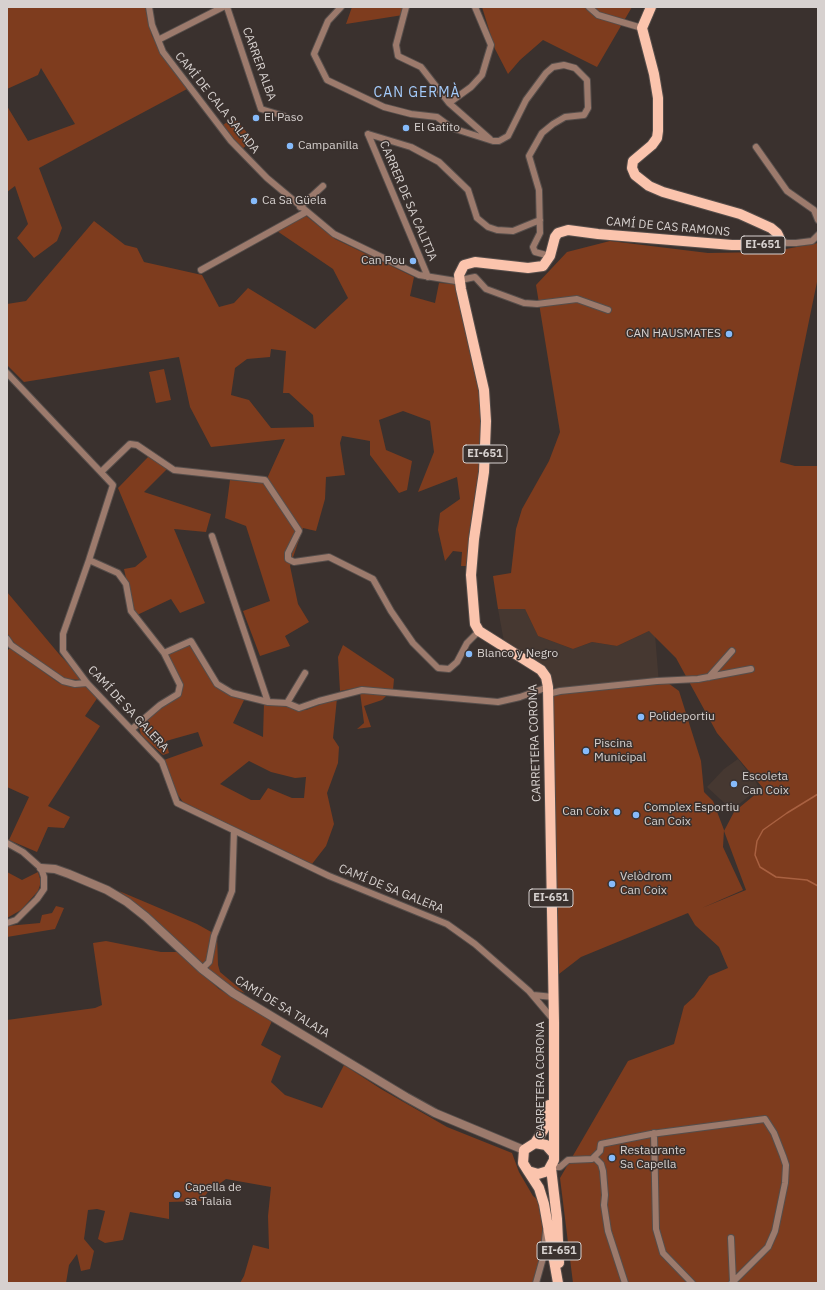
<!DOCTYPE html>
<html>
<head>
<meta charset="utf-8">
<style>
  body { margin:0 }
  #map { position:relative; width:825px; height:1290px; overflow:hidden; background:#3a312e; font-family:"IBM Plex Sans",sans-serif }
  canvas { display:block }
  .frame { position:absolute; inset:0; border:8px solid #d7d1cf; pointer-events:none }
</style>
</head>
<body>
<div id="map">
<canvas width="825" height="1290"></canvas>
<div class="frame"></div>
</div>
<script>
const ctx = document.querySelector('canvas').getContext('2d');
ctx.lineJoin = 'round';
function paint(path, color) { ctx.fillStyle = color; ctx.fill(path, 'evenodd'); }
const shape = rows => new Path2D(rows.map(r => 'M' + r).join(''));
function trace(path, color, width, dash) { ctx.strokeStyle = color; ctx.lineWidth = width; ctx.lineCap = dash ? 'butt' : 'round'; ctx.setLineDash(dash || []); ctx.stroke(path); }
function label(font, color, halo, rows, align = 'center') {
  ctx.font = font + ' "IBM Plex Sans",sans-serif'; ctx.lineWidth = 3; ctx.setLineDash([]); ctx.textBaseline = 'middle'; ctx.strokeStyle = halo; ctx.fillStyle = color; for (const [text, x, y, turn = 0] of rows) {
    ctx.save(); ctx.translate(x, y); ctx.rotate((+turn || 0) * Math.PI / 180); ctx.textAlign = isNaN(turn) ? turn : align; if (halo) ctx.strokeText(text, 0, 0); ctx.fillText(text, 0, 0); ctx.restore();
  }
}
const built = shape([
  [498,609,525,609,538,636,573,649,592,642,617,646,649,631,655,634,659,684,556,694,543,693,541,681,534,668,506,653],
  [738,759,756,782,759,788,732,810,707,787,724,769]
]);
const green = shape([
  [7,7,145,7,152,36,187,89,39,168,62,228,57,241,34,258,17,238,28,224,15,186,7,192,7,106,28,141,75,124,41,68,38,75,7,89],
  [352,7,404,7,403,15,346,24],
  [482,7,632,7,597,67,543,40,520,60,508,74,495,49],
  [234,117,253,140,242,149,223,125],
  [305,215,335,239,414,277,410,296,435,303,439,283,456,284,481,390,481,471,468,566,461,566,462,552,453,551,445,561,438,530,440,513,460,499,457,477,418,492,434,452,430,421,403,411,379,420,386,450,412,461,407,490,399,493,370,455,370,441,342,436,340,443,345,475,326,477,325,499,316,531,303,528,290,566,298,604,309,622,285,636,290,646,260,656,243,611,270,601,246,526,225,518,230,480,265,483,285,439,211,447,190,407,179,357,24,382,7,365,7,304,26,301,94,221,125,245,137,248,144,262,202,275,219,307,234,303,248,288,315,329,348,298,333,269,277,231],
  [271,349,286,351,283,393,289,393,313,415,314,427,271,428,249,400,231,395,235,368,247,359,270,357],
  [610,241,708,253,770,252,818,243,818,277,780,462,795,466,818,466,818,1283,573,1283,560,1178,628,1061,674,1044,684,1006,694,997,709,976,728,968,719,947,695,925,688,913,581,957,559,974,556,957,552,698,556,694,668,683,679,691,701,761,704,792,713,801,724,830,723,847,743,890,702,908,746,890,724,831,734,812,763,788,717,733,676,658,649,631,617,646,592,642,573,649,538,636,525,609,498,609,493,576,511,573,516,529,522,509,549,461,560,432,536,285,567,252],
  [164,369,171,400,156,403,149,372],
  [149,456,167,469,144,492,211,514,206,532,174,529,205,603,180,613,171,599,137,615,133,611,124,569,135,567,147,557,118,488],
  [7,592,59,654,83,680,64,679,16,645,7,633],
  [190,644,213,683,225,692,245,698,233,723,263,737,264,703,306,710,337,698,333,738,339,747,338,763,327,793,334,824,326,846,312,864,185,805,178,795,164,760,203,746,198,732,166,741,169,753,163,755,141,735,139,727,160,707,180,694,168,655,170,651],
  [249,761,271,772,295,778,306,777,304,798,292,798,268,788,260,800,251,800,220,784],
  [343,645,394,679,393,690,360,687,340,691,338,657],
  [10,648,59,683,71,686,87,685,98,697,85,716,100,726,48,806,70,817,64,828,48,827,37,852,9,840,29,797,7,787,7,651],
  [360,692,388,694,382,700,364,706,371,727,357,729,364,723],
  [7,872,22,880,38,872,41,882,38,891,21,910,7,918],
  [119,891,197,924,213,933,207,961,203,965,137,904],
  [56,906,64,908,55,929,7,937,7,926,40,923,42,915,52,913],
  [217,935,218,965,220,972,245,993,234,989,209,971,208,967],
  [106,941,161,952,177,952,219,989,272,1021,261,1045,281,1056,271,1082,285,1095,322,1108,344,1065,381,1089,447,1127,512,1153,519,1172,533,1196,543,1204,547,1227,536,1283,240,1283,244,1276,253,1245,269,1249,268,1216,271,1187,226,1179,208,1192,201,1201,169,1202,169,1219,130,1212,123,1240,105,1243,98,1239,105,1211,97,1209,88,1210,84,1239,94,1251,90,1269,81,1271,77,1254,69,1265,66,1283,7,1283,7,1020,95,1008,102,1005,93,943]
]);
const stream = shape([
  [818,794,787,813,763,830,757,841,755,855,760,867,776,877,807,880,818,886]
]);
const minor = shape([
  [149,7,152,25,163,52,231,141,267,178,334,234,419,275,456,281,475,277,486,289,524,303,537,304,577,299,608,310],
  [227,7,261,109,284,116],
  [341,7,328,21,314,54,327,80,384,107,411,114,437,117,452,128,493,141,499,141,508,136,526,100,546,73,553,67,564,65,575,68,587,80,588,108,584,115,565,117,553,124,542,133,529,156,539,190,540,233,533,247,535,252,550,256],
  [406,7,396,45,398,56,421,67,449,103,490,139],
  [589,7,598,15,642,28],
  [158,40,223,7],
  [449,103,471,87,482,75,491,45,475,7],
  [368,134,411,147,439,162,468,190,477,218,488,227,497,230,513,231,540,220],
  [368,134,428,277],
  [756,147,787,191,814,210,818,220],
  [300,207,323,186],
  [779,240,787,243,796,243,812,241,818,235],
  [201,270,306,212],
  [7,373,113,485,89,560,63,634,63,651,87,683,162,762,177,803,329,876,447,924,475,944,529,991,551,1017],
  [101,472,130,444,137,445,174,470,265,480,299,531,288,553,288,559,294,562,329,557,373,579,391,611,413,643,438,668,449,669,457,662,467,643,479,631],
  [212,536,268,702],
  [89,560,118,573,126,584,131,611,164,653,180,685,178,694,160,705,132,729],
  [7,639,11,645,63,681,75,684,87,683],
  [164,653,191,641,217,684,232,693,268,702,287,703,299,708,319,701,362,690,498,702,520,697,548,687],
  [709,677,732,651],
  [548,694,560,691,657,681,698,679,751,669],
  [287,703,305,673],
  [7,843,23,852,41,868,44,877,44,889,37,899,16,920,7,923],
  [202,969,209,962,214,936,232,891,234,831],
  [533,995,553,997],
  [654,1133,656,1229,663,1253,692,1283],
  [594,1157,601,1164,603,1171,605,1195,604,1205,608,1231,625,1283],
  [552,1167,560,1167,568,1160,592,1159,600,1151,601,1144,651,1134,765,1119,774,1133,783,1156,786,1165,785,1183,775,1231,768,1247,732,1283],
  [731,1238,733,1282],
  [536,1283,543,1258,546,1231]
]);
const tertiary = shape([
  [41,868,55,869,69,874,107,890,127,902,146,917,202,969,233,993,406,1097,435,1113,524,1150]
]);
const primary = shape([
  [535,1143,544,1129,549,1105],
  [554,1154,546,1145,535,1143,524,1150,523,1163,528,1171,538,1174,548,1171,554,1160,554,1022,548,687,546,677,541,670,479,631,475,624,471,575,474,539,484,472,486,421,484,390,461,289,459,275,464,265,475,262,528,268,543,266,550,256,555,237,558,233,568,230,598,234,732,245,770,245,778,242,779,237,777,233,771,228,740,214,663,192,649,186,635,175,632,168,633,161,652,145,657,138,658,131,658,98,654,74,642,28,651,7],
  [551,1168,557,1219,559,1263],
  [528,1171,539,1188,544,1204,558,1283]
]);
const markers = [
  [256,118,4,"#86bbfb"],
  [406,128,4,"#86bbfb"],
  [290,146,4,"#86bbfb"],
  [254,201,4,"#86bbfb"],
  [413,261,4,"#86bbfb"],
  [729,334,4,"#86bbfb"],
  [469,654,4,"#86bbfb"],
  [641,717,4,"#86bbfb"],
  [586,751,4,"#86bbfb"],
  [734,784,4,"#86bbfb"],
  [617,812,4,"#86bbfb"],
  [636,815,4,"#86bbfb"],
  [612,884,4,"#86bbfb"],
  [612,1158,4,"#86bbfb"],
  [177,1195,4,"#86bbfb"]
];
const shields = [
  [763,245,44],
  [485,454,44],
  [551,898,44],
  [559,1251,44]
];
const shieldNames = [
  ["EI-651",763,245],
  ["EI-651",485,454],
  ["EI-651",551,898],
  ["EI-651",559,1251]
];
const streetNames = [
  ["CARRER ALBA",259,64,70],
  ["CAMÍ DE CALA SALADA",217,103,51],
  ["CARRER DE SA CALITJA",408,201,67],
  ["CAMÍ DE CAS RAMONS",668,227,5],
  ["CAMÍ DE SA GALERA",128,709,47],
  ["CARRETERA CORONA",535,743,-92],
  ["CAMÍ DE SA GALERA",391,889,22],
  ["CAMÍ DE SA TALAIA",282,1007,31],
  ["CARRETERA CORONA",541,1080,-90]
];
const poiNames = [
  ["El Paso",264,118],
  ["El Gatito",414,128],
  ["Campanilla",298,146],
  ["Ca Sa Güela",262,201],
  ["Can Pou",405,261,"right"],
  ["CAN HAUSMATES",721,334,"right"],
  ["Blanco y Negro",477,654],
  ["Polideportiu",649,717],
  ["Piscina",594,744],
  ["Municipal",594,758],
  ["Escoleta",742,777],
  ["Can Coix",742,791],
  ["Complex Esportiu",644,808],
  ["Can Coix",644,822],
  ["Can Coix",609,812,"right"],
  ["Velòdrom",620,877],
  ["Can Coix",620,891],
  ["Restaurante",620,1151],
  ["Sa Capella",620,1165],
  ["Capella de",185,1188],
  ["sa Talaia",185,1202]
];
const quarterNames = [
  ["CAN GERMÀ",417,93]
];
paint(built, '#463831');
paint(green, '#7e3c1e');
trace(stream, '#a96141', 1.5);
trace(minor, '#564e4b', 8);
trace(tertiary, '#564e4b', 10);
trace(primary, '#564e4b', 12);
trace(minor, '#9c7a6c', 6);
trace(tertiary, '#9c7a6c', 8);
trace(primary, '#fbc4ad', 10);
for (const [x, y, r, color] of markers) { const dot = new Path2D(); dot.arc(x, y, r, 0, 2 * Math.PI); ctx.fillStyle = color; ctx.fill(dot); trace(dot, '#3a312e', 1.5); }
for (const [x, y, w] of shields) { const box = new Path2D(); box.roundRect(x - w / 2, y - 9, w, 18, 3); ctx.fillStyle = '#3a312e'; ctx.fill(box); trace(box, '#d7d1cf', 1); }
label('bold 11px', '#d7d1cf', null, shieldNames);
label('12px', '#d7d1cf', '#3a312e', streetNames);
label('12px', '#d7d1cf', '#3a312e', poiNames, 'left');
ctx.letterSpacing = '1px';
label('14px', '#a4cbfb', '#3a312e', quarterNames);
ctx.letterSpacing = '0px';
</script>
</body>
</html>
